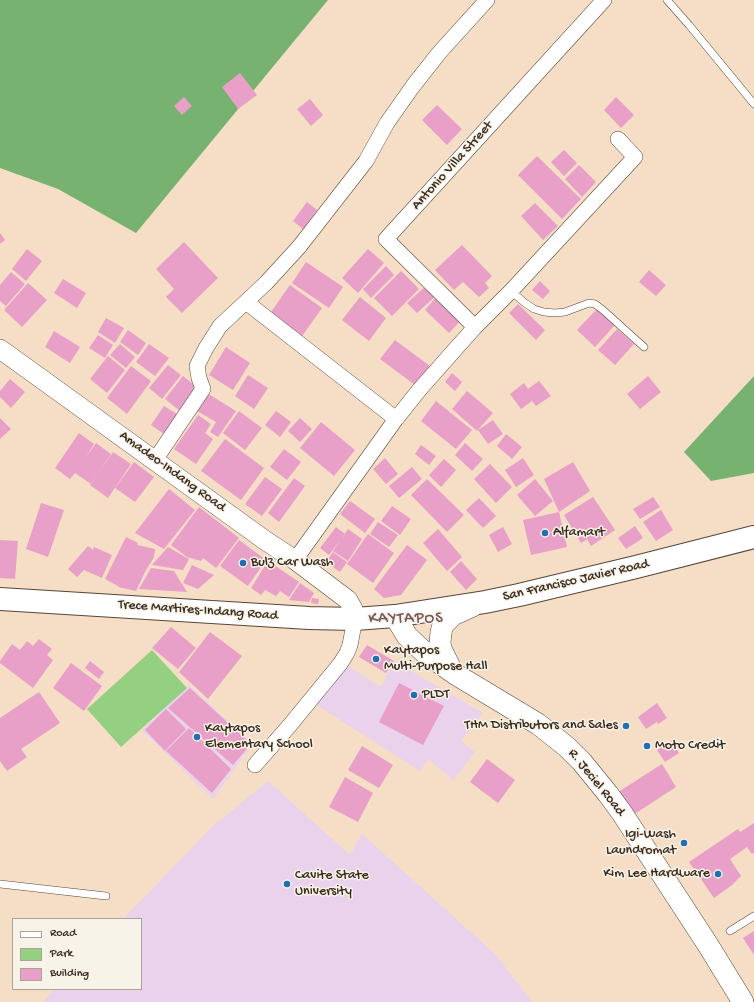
<!DOCTYPE html>
<html>
<head>
<meta charset="utf-8">
<style>
  body { margin:0 }
  #map { position:relative; width:754px; height:1002px; overflow:hidden; background:#f5dec5; font-family:"Gochi Hand",sans-serif }
  canvas { display:block }
  .legend { position:absolute; left:12px; top:918px; width:130px; height:72px; box-sizing:border-box; background:#f7f3e8; border:1px solid #aca397; margin:0; padding:5px 7px; list-style:none; font-size:12px; color:#3b2a1e }
  .legend li { display:flex; align-items:center; gap:8px; height:20px }
  .legend b { width:20px; border:1px solid #aca397 }
</style>
</head>
<body>
<div id="map">
<canvas width="754" height="1002"></canvas>
<ul class="legend">
<li><b style="height:5px;background:#fff"></b>Road</li>
<li><b style="height:11px;background:#95cf82"></b>Park</li>
<li><b style="height:11px;background:#e8a0c8"></b>Building</li>
</ul>
</div>
<script>
const ctx = document.querySelector('canvas').getContext('2d');
ctx.lineJoin = 'round';
function paint(path, color) { ctx.fillStyle = color; ctx.fill(path, 'evenodd'); }
const shape = rows => new Path2D(rows.map(r => 'M' + r).join(''));
function trace(path, color, width, dash) { ctx.strokeStyle = color; ctx.lineWidth = width; ctx.lineCap = dash ? 'butt' : 'round'; ctx.setLineDash(dash || []); ctx.stroke(path); }
function label(font, color, halo, rows, align = 'center') {
  ctx.font = font + ' "Gochi Hand",sans-serif'; ctx.lineWidth = 3; ctx.setLineDash([]); ctx.textBaseline = 'middle'; ctx.strokeStyle = halo; ctx.fillStyle = color; for (const [text, x, y, turn = 0] of rows) {
    ctx.save(); ctx.translate(x, y); ctx.rotate((+turn || 0) * Math.PI / 180); ctx.textAlign = isNaN(turn) ? turn : align; if (halo) ctx.strokeText(text, 0, 0); ctx.fillText(text, 0, 0); ctx.restore();
  }
}
const built = shape([
  [394,661,483,713,461,741,475,752,453,780,428,759,420,771,315,704,348,666,381,687],
  [189,685,252,744,213,799,142,730],
  [268,781,350,855,362,834,496,955,532,1002,43,1002,55,989,141,989,141,919,123,919,212,827]
]);
const green = shape([
  [152,650,187,688,121,747,87,709]
]);
const forest = shape([
  [0,0,328,0,136,233,58,189,0,168],
  [754,376,754,473,711,481,684,452]
]);
const building = shape([
  [240,73,257,95,238,109,222,87],
  [184,97,192,106,182,115,174,106],
  [616,97,634,115,621,128,604,110],
  [310,99,323,115,311,126,297,109],
  [437,105,462,129,447,145,422,120],
  [564,150,577,163,564,176,551,162],
  [537,156,581,199,562,219,518,175],
  [579,165,596,182,582,197,565,179],
  [307,202,317,210,303,229,293,221],
  [535,203,558,226,543,240,521,216],
  [0,233,5,240,0,244],
  [184,242,218,278,182,313,166,297,174,289,156,269],
  [462,245,492,276,485,283,489,288,479,297,463,282,454,290,435,270],
  [27,249,42,261,26,281,12,269],
  [368,249,384,263,358,293,342,278],
  [306,262,343,287,329,308,292,283],
  [386,266,394,275,371,298,363,289],
  [649,270,666,285,656,296,639,282],
  [401,271,419,289,392,316,374,298],
  [11,272,25,284,6,306,0,301,0,285],
  [63,279,86,293,77,308,54,293],
  [540,281,550,291,543,299,532,290],
  [28,283,47,300,22,327,4,310],
  [428,284,438,294,417,313,407,303],
  [290,285,322,308,300,339,268,316],
  [437,296,462,319,449,333,425,310],
  [360,297,386,318,369,341,342,320],
  [518,304,545,330,536,340,509,313],
  [597,309,615,325,595,347,577,330],
  [106,318,124,328,115,343,98,332],
  [617,329,634,344,615,365,598,350],
  [128,330,146,343,138,355,120,342],
  [54,331,80,347,70,363,45,347],
  [98,335,113,345,105,358,89,348],
  [395,340,430,366,415,385,380,359],
  [120,344,135,357,126,368,110,355],
  [149,344,169,358,155,376,136,362],
  [226,347,250,363,233,390,209,375],
  [108,356,125,370,107,393,90,379],
  [168,365,181,375,162,399,149,388],
  [131,366,151,381,127,414,107,398],
  [452,373,462,382,455,391,445,382],
  [248,375,268,388,254,409,235,396],
  [183,376,198,388,180,411,165,399],
  [648,376,661,392,640,409,627,394],
  [10,379,25,392,11,408,0,397,0,391],
  [539,381,551,396,536,406,532,401,521,409,510,394,524,383,528,389],
  [467,391,493,413,477,431,452,409],
  [207,393,236,411,218,437,210,432,216,422,197,411],
  [436,401,472,430,456,449,421,421],
  [164,406,180,416,167,436,151,425],
  [239,411,262,428,245,450,223,433],
  [276,411,291,422,280,437,265,425],
  [198,415,211,424,205,433,213,439,196,464,174,449],
  [0,418,11,429,0,439],
  [300,418,312,429,300,442,288,431],
  [493,420,503,434,488,444,478,430],
  [321,422,355,450,334,476,300,448],
  [79,433,94,444,86,457,96,443,111,454,91,484,75,473,70,479,55,468],
  [506,434,522,447,512,459,497,446],
  [225,439,264,468,241,500,201,471],
  [465,443,483,459,472,471,455,455],
  [421,445,436,456,429,465,415,454],
  [284,449,301,462,287,480,270,467],
  [113,452,131,464,108,498,90,485],
  [385,458,398,474,386,484,373,469],
  [523,458,534,475,516,487,505,470],
  [444,459,456,470,441,487,429,475],
  [134,462,154,477,135,502,115,488],
  [573,462,590,491,559,512,544,479],
  [490,464,512,487,496,503,474,479],
  [412,467,422,479,399,498,389,486],
  [265,477,282,489,262,516,245,504],
  [294,478,305,486,279,522,268,513],
  [427,479,464,515,447,532,411,495],
  [535,479,553,501,535,516,517,495],
  [169,489,195,510,164,549,135,533],
  [593,497,615,530,591,546,587,539,581,543,564,515],
  [653,497,660,507,640,519,633,509],
  [479,498,496,516,483,528,466,510],
  [350,501,375,519,365,533,340,514],
  [41,503,64,510,48,557,26,549],
  [392,506,411,519,400,535,381,521],
  [199,507,239,538,216,568,203,558,201,561,187,557,171,545],
  [661,510,673,530,656,541,643,522],
  [559,512,567,547,531,555,523,520],
  [378,522,398,535,389,547,370,534],
  [635,526,643,538,626,549,618,538],
  [336,527,345,534,329,555,320,548],
  [503,527,512,544,498,552,489,535],
  [348,529,362,539,348,561,333,551],
  [438,529,462,557,447,571,423,543],
  [368,534,394,553,373,583,347,564],
  [126,537,138,543,137,545,155,549,154,557,145,572,136,591,118,587,119,582,118,586,105,579],
  [0,540,18,541,15,579,0,578],
  [239,540,266,560,248,586,220,566],
  [407,545,427,560,401,595,384,598,374,589],
  [88,546,93,550,94,547,112,555,102,578,84,570,77,577,68,569],
  [168,547,189,559,183,570,152,565],
  [333,552,347,562,340,572,326,562],
  [268,561,299,582,289,597,280,591,276,596,265,590,261,595,251,588],
  [461,561,477,579,466,590,450,572],
  [192,565,214,575,198,589,183,583],
  [151,568,174,571,187,592,139,589],
  [300,583,314,593,309,602,289,600],
  [312,598,319,599,318,604,311,603],
  [171,627,196,648,178,669,152,648],
  [210,632,242,656,208,699,179,672],
  [39,639,52,649,47,655,53,660,33,688,0,663,0,661,12,644,20,650,27,641,33,646],
  [367,645,394,661,386,673,359,657],
  [90,661,104,672,99,679,85,668],
  [71,663,102,686,84,711,53,688],
  [399,683,444,706,423,745,379,722],
  [190,688,251,744,233,765,168,708],
  [39,692,60,723,21,749,27,757,7,771,0,761,0,718],
  [657,703,667,718,658,724,657,722,646,729,638,717],
  [166,709,186,729,165,751,145,730],
  [189,728,231,769,212,793,166,751],
  [671,741,679,753,665,762,657,750],
  [362,746,393,765,379,788,348,770],
  [487,759,515,780,498,803,470,782],
  [662,764,676,787,630,817,615,794],
  [345,777,373,793,358,822,329,807],
  [754,823,754,853,752,854,747,847,730,859,741,876,732,885,714,898,689,862,738,829,740,832],
  [754,931,754,955,743,938]
]);
const service = shape([
  [667,0,689,25,754,104],
  [511,291,525,303,534,309,544,312,555,313,565,312,589,303,595,304,603,310,644,347],
  [0,884,106,896],
  [730,931,754,916]
]);
const minor = shape([
  [246,302,396,419],
  [475,327,386,239,604,0],
  [155,460,203,389,199,378,197,366,206,348,220,326,266,283,299,247,366,161,387,123,413,86,439,53,487,0],
  [295,560,396,419,420,389,475,327,511,291,635,157,618,139],
  [255,765,290,725,340,664,347,653,350,645,355,619]
]);
const tertiary = shape([
  [0,349,266,541,295,560,348,600,353,609,355,619]
]);
const secondary = shape([
  [395,616,407,636,424,652,455,674,538,724,567,747,582,762,608,794,622,813,708,945,743,1002],
  [452,671,441,649,440,643,441,632,443,625,453,615,473,606]
]);
const primary = shape([
  [0,599,309,618,355,619,395,616,485,602,519,595,636,567,754,537]
]);
const markers = [
  [545,533,4,"#1f6fb2"],
  [243,563,4,"#1f6fb2"],
  [376,659,4,"#1f6fb2"],
  [414,695,4,"#1f6fb2"],
  [626,726,4,"#1f6fb2"],
  [197,737,4,"#1f6fb2"],
  [647,746,4,"#1f6fb2"],
  [684,843,4,"#1f6fb2"],
  [718,874,4,"#1f6fb2"],
  [287,884,4,"#1f6fb2"]
];
const streetNames = [
  ["Antonio Villa Street",453,166,-48],
  ["Amadeo-Indang Road",172,472,36],
  ["San Francisco Javier Road",576,581,-13],
  ["Trece Martires-Indang Road",198,611,4],
  ["R. Jeciel Road",596,783,51]
];
const poiNames = [
  ["Alfamart",553,533],
  ["Bulz Car Wash",251,563],
  ["Kaytapos",384,651],
  ["Multi-Purpose Hall",384,667],
  ["PLDT",422,695],
  ["THM Distributors and Sales",618,726,"right"],
  ["Kaytapos",205,729],
  ["Elementary School",205,745],
  ["Moto Credit",655,746],
  ["Igi-Wash",676,835,"right"],
  ["Laundromat",676,851,"right"],
  ["Kim Lee Hardware",710,874,"right"],
  ["Cavite State",295,876],
  ["University",295,892]
];
const quarterNames = [
  ["KAYTAPOS",406,620]
];
paint(built, '#ead1ec');
paint(green, '#95cf82');
paint(forest, '#78b270');
paint(building, '#e8a0c8');
trace(service, '#574537', 8);
trace(minor, '#574537', 16);
trace(tertiary, '#574537', 20);
trace(secondary, '#574537', 22);
trace(primary, '#574537', 24);
trace(service, '#fff', 7);
trace(minor, '#fff', 15);
trace(tertiary, '#fff', 19);
trace(secondary, '#fff', 21);
trace(primary, '#fff', 22);
for (const [x, y, r, color] of markers) { const dot = new Path2D(); dot.arc(x, y, r, 0, 2 * Math.PI); ctx.fillStyle = color; ctx.fill(dot); trace(dot, '#f7f3e8', 1.5); }
label('14px', '#3b2a1e', '#f7f3e8', streetNames);
label('14px', '#3b2a1e', '#f7f3e8', poiNames, 'left');
ctx.letterSpacing = '1px';
label('16px', '#78535a', '#f7f3e8', quarterNames);
ctx.letterSpacing = '0px';
</script>
</body>
</html>
